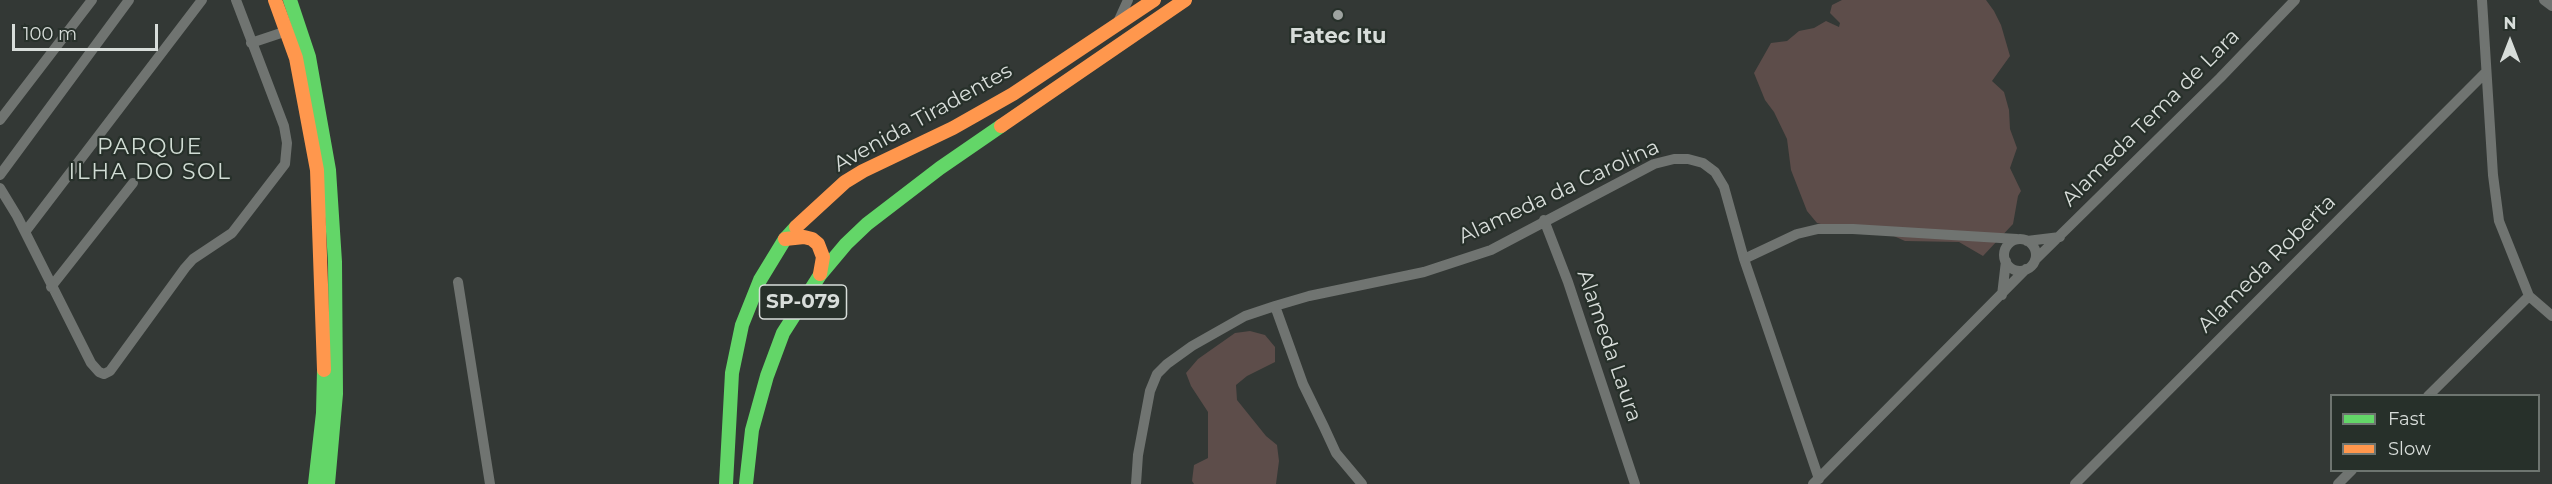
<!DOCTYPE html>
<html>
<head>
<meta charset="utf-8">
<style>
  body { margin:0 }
  #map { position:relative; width:2552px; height:484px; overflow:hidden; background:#333835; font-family:Montserrat,sans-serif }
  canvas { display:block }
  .legend { position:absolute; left:2330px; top:394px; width:210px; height:78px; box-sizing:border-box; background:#27302a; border:2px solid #6e7570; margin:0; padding:8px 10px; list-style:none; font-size:18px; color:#d8ddda }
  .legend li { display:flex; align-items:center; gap:12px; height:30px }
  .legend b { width:30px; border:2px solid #6e7570 }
  .north { position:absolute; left:2480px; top:12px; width:60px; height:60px; -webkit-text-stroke:4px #27302a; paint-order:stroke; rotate:0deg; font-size:16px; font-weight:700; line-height:24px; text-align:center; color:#d8ddda }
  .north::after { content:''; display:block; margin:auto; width:21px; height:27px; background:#d8ddda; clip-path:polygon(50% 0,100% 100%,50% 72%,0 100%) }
  .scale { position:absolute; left:12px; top:24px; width:146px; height:27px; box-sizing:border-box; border:3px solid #d8ddda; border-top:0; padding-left:8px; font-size:18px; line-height:21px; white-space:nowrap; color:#d8ddda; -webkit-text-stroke:4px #27302a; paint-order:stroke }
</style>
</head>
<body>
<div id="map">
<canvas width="2552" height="484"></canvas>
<ul class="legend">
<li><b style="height:8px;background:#63d668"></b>Fast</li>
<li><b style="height:8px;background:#ff974d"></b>Slow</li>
</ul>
<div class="north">N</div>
<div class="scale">100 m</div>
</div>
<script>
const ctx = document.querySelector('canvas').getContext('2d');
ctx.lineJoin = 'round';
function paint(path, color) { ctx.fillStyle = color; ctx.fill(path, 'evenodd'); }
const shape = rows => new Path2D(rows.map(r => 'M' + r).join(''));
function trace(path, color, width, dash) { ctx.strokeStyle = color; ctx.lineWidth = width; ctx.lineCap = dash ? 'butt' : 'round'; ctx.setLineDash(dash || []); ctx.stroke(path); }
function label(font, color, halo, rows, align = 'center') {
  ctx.font = font + ' Montserrat,sans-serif'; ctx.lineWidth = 4.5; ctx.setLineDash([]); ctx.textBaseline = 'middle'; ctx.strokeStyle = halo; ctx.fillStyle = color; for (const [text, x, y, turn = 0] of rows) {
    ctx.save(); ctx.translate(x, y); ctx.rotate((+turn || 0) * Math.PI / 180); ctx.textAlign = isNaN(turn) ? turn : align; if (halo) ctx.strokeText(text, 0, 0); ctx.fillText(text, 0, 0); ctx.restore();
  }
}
const green = shape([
  [1842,0,1986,0,1994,11,2001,25,2010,56,1992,81,2004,92,2009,110,2010,129,2017,148,2010,168,2021,191,2018,196,2013,224,1983,256,1959,242,1905,241,1878,229,1832,227,1817,223,1807,211,1791,170,1787,139,1774,112,1765,100,1754,73,1771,43,1787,41,1799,31,1814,28,1826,21,1839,27,1840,23,1830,13,1832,5],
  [1250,331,1265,335,1275,347,1275,362,1247,376,1236,385,1237,400,1266,436,1277,445,1279,461,1276,484,1194,484,1192,481,1194,465,1208,458,1208,412,1191,386,1186,373,1198,359,1235,333]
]);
const street = shape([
  [2482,0,2493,175,2499,221,2529,296,2552,316],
  [2544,0,2552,6],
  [1118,22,1128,0],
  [251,43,287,31],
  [0,120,92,0],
  [0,175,129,0],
  [0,188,17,216,91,363,99,372,104,374,110,371,185,268,193,259,232,233,285,164,287,143,284,126,236,0],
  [1544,220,1568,282,1635,484],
  [25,232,202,0],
  '2004 255a16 16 0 1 1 32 0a16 16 0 1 1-32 0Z',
  [2027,241,2060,237],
  [1744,259,1797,234,1818,229,1853,229,2017,239],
  [2035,260,2220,78,2295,0],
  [458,282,490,484],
  [51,287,133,183],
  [2002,295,2006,261],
  [1275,306,1303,384,1324,427,1336,453,1362,484],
  [2428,396,2529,296],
  [1136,484,1138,455,1150,391,1157,374,1167,364,1192,346,1245,316,1275,306,1309,296,1424,272,1491,250,1654,164,1674,159,1688,159,1703,163,1715,172,1724,187,1744,259,1819,479],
  [1813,484,2026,269],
  [2075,484,2486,72],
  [2338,484,2352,470]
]);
const fast = shape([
  [290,0,309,57,329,170,335,262,336,394,328,484],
  [315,484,323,413,324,370],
  [726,484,732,373,742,325,760,280,785,239,796,227],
  [746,484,752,430,767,376,783,333,820,275,846,244,867,224,940,168,1001,126]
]);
const slow = shape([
  [275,0,296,58,317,170,324,370],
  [1001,126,1185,0],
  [796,227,845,182,863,171,953,128,1013,94,1154,0],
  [785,239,804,237,812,239,818,244,823,257,820,274]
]);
const markers = [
  [1338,15,6,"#9ea3a0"]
];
const shields = [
  [803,302,87]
];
const shieldNames = [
  ["SP-079",803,302]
];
const poiNames = [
  ["Fatec Itu",1338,37]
];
const streetNames = [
  ["Avenida Tiradentes",923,118,-29],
  ["Alameda Tema de Lara",2151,118,-45],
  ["Alameda da Carolina",1559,192,-25],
  ["Alameda Roberta",2267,264,-45],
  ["Alameda Laura",1609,346,71]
];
const neighbourhoodNames = [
  ["PARQUE",150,148],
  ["ILHA DO SOL",150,173]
];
paint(green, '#5d4d4a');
trace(street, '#707471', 10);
trace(fast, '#63d668', 14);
trace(slow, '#ff974d', 14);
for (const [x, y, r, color] of markers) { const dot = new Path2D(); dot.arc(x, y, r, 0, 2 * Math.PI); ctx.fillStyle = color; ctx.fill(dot); trace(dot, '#27302a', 2); }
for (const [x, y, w] of shields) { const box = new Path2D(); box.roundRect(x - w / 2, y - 17, w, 34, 4.5); ctx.fillStyle = '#27302a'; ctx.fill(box); trace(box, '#d8ddda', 1.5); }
label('bold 20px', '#d8ddda', null, shieldNames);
label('bold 21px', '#d8ddda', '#27302a', poiNames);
label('21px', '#d8ddda', '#27302a', streetNames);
ctx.letterSpacing = '1.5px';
label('22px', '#d1dcd4', '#27302a', neighbourhoodNames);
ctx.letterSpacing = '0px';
</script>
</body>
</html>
